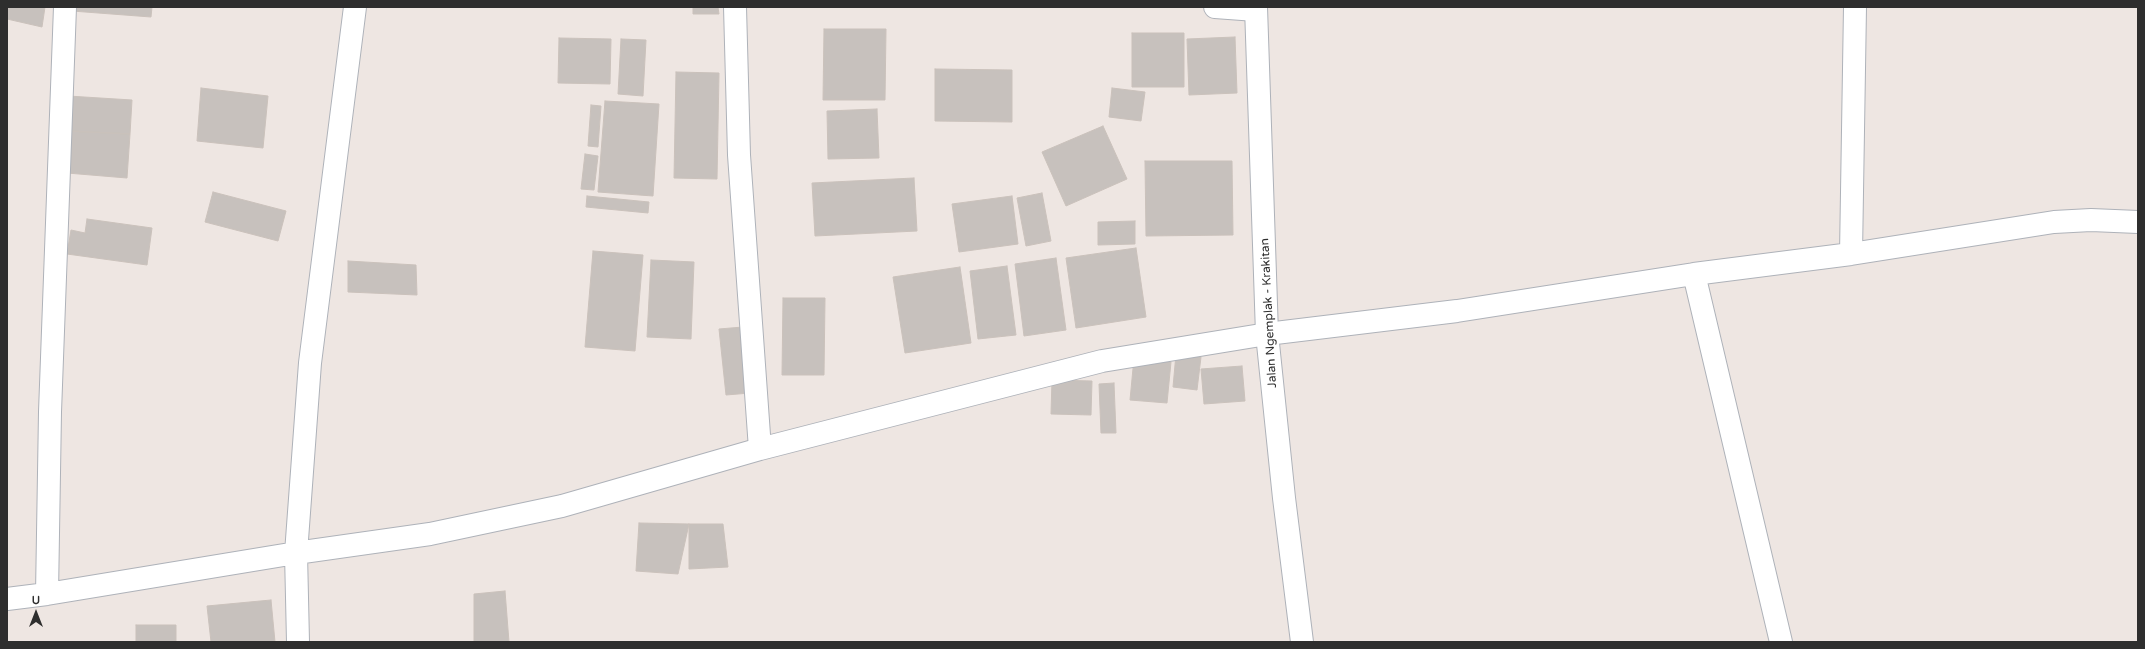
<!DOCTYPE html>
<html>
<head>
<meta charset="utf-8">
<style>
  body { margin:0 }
  #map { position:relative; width:2145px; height:649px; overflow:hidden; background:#eee6e2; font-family:"Varela Round",sans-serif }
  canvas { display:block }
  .frame { position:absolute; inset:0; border:8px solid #2e2e2e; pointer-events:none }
  .north { position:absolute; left:16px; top:593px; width:40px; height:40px; -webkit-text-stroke:3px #fff; paint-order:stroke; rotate:0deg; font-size:11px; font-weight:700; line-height:16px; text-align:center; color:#2e2e2e }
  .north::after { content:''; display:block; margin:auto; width:14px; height:18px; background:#2e2e2e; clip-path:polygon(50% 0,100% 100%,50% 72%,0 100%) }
</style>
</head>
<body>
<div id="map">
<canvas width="2145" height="649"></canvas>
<div class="frame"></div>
<div class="north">U</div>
</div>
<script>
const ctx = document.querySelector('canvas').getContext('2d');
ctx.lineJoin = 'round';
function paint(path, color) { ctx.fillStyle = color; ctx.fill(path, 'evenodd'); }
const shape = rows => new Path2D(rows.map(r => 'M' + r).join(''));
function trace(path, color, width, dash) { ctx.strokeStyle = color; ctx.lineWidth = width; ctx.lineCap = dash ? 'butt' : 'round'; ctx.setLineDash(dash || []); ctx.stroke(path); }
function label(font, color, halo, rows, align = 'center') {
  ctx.font = font + ' "Varela Round",sans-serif'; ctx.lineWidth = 3; ctx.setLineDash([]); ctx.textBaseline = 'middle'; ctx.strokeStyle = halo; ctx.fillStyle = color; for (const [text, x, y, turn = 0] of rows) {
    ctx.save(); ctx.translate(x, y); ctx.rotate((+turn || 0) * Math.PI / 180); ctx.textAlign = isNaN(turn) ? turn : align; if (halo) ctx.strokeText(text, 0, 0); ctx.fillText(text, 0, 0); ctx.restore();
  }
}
const building = shape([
  [7,7,45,7,42,27,7,19,7,7],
  [72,7,152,7,151,17,72,11,72,7],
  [693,7,718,7,719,14,693,14,693,7],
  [824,29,886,29,885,100,823,100,824,29],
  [1132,33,1184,33,1184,87,1132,87,1132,33],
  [1235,37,1237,93,1189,95,1187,39,1235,37],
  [559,38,611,39,610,84,558,83,559,38],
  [621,39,646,40,643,96,618,94,621,39],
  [935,69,1012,70,1012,122,935,121,935,69],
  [676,72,719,73,717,179,674,178,676,72],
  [201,88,268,96,263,148,197,141,201,88],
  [1112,88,1145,92,1141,121,1109,117,1112,88],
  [68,96,132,100,130,134,69,131,68,96],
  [605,101,659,104,653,196,598,192,605,101],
  [591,105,601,106,598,147,588,146,591,105],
  [877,109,879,158,828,159,827,111,877,109],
  [1103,126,1127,179,1066,206,1042,152,1103,126],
  [69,131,130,134,127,178,67,173,69,131],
  [585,154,598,156,594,190,581,189,585,154],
  [1145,161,1232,161,1233,235,1146,236,1145,161],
  [914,178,917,231,815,236,812,183,914,178],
  [213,192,286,211,278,241,205,222,213,192],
  [1042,193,1051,241,1026,246,1017,198,1042,193],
  [587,196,649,202,648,213,586,207,587,196],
  [1012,196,1018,244,959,252,952,204,1012,196],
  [87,219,152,228,147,265,67,254,71,230,85,233,87,219],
  [1135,221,1135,244,1098,245,1098,222,1135,221],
  [1136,248,1146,317,1076,328,1066,258,1136,248],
  [593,251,643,255,635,351,585,347,593,251],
  [1056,258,1066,330,1024,336,1015,264,1056,258],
  [651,260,694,262,691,339,647,337,651,260],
  [348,261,416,265,417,295,348,292,348,261],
  [1007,266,1016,335,978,339,970,271,1007,266],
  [960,267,971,343,905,353,893,277,960,267],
  [783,298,825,298,824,375,782,375,783,298],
  [743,327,750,393,726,395,719,329,743,327],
  [1176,354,1201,357,1197,390,1173,387,1176,354],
  [1134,358,1171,362,1167,403,1130,400,1134,358],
  [1242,366,1245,401,1204,404,1201,369,1242,366],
  [1052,380,1092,381,1091,415,1051,414,1052,380],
  [1114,383,1116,433,1101,433,1099,384,1114,383],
  [639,523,689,524,678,574,636,571,639,523],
  [689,524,723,524,728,567,689,569,689,524],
  [505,591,509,642,474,642,474,594,505,591],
  [271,600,275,642,211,642,207,606,271,600],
  [136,625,176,625,176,642,136,642,136,625]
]);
const minor = shape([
  [735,7,739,155,760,449],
  [1215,7,1256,10],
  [1851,254,1855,7],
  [1694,274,1781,642],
  [47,594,50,412,65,7],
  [7,599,47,594,296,553,430,534,562,506,760,449,1102,361,1267,334,1457,311,1694,274,1851,254,2054,222,2091,220,2138,222],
  [298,642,296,553,310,363,355,7]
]);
const tertiary = shape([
  [1256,7,1267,334,1284,498,1302,642]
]);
const streetNames = [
  ["Jalan Ngemplak - Krakitan",1269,313,-93]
];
paint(building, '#c7c1bd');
trace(building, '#cac1bb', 1);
trace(minor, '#aeb2b9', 24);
trace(tertiary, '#aeb2b9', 24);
trace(minor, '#fff', 22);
trace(tertiary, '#fff', 22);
label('12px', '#2e2e2e', '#fff', streetNames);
</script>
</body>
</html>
